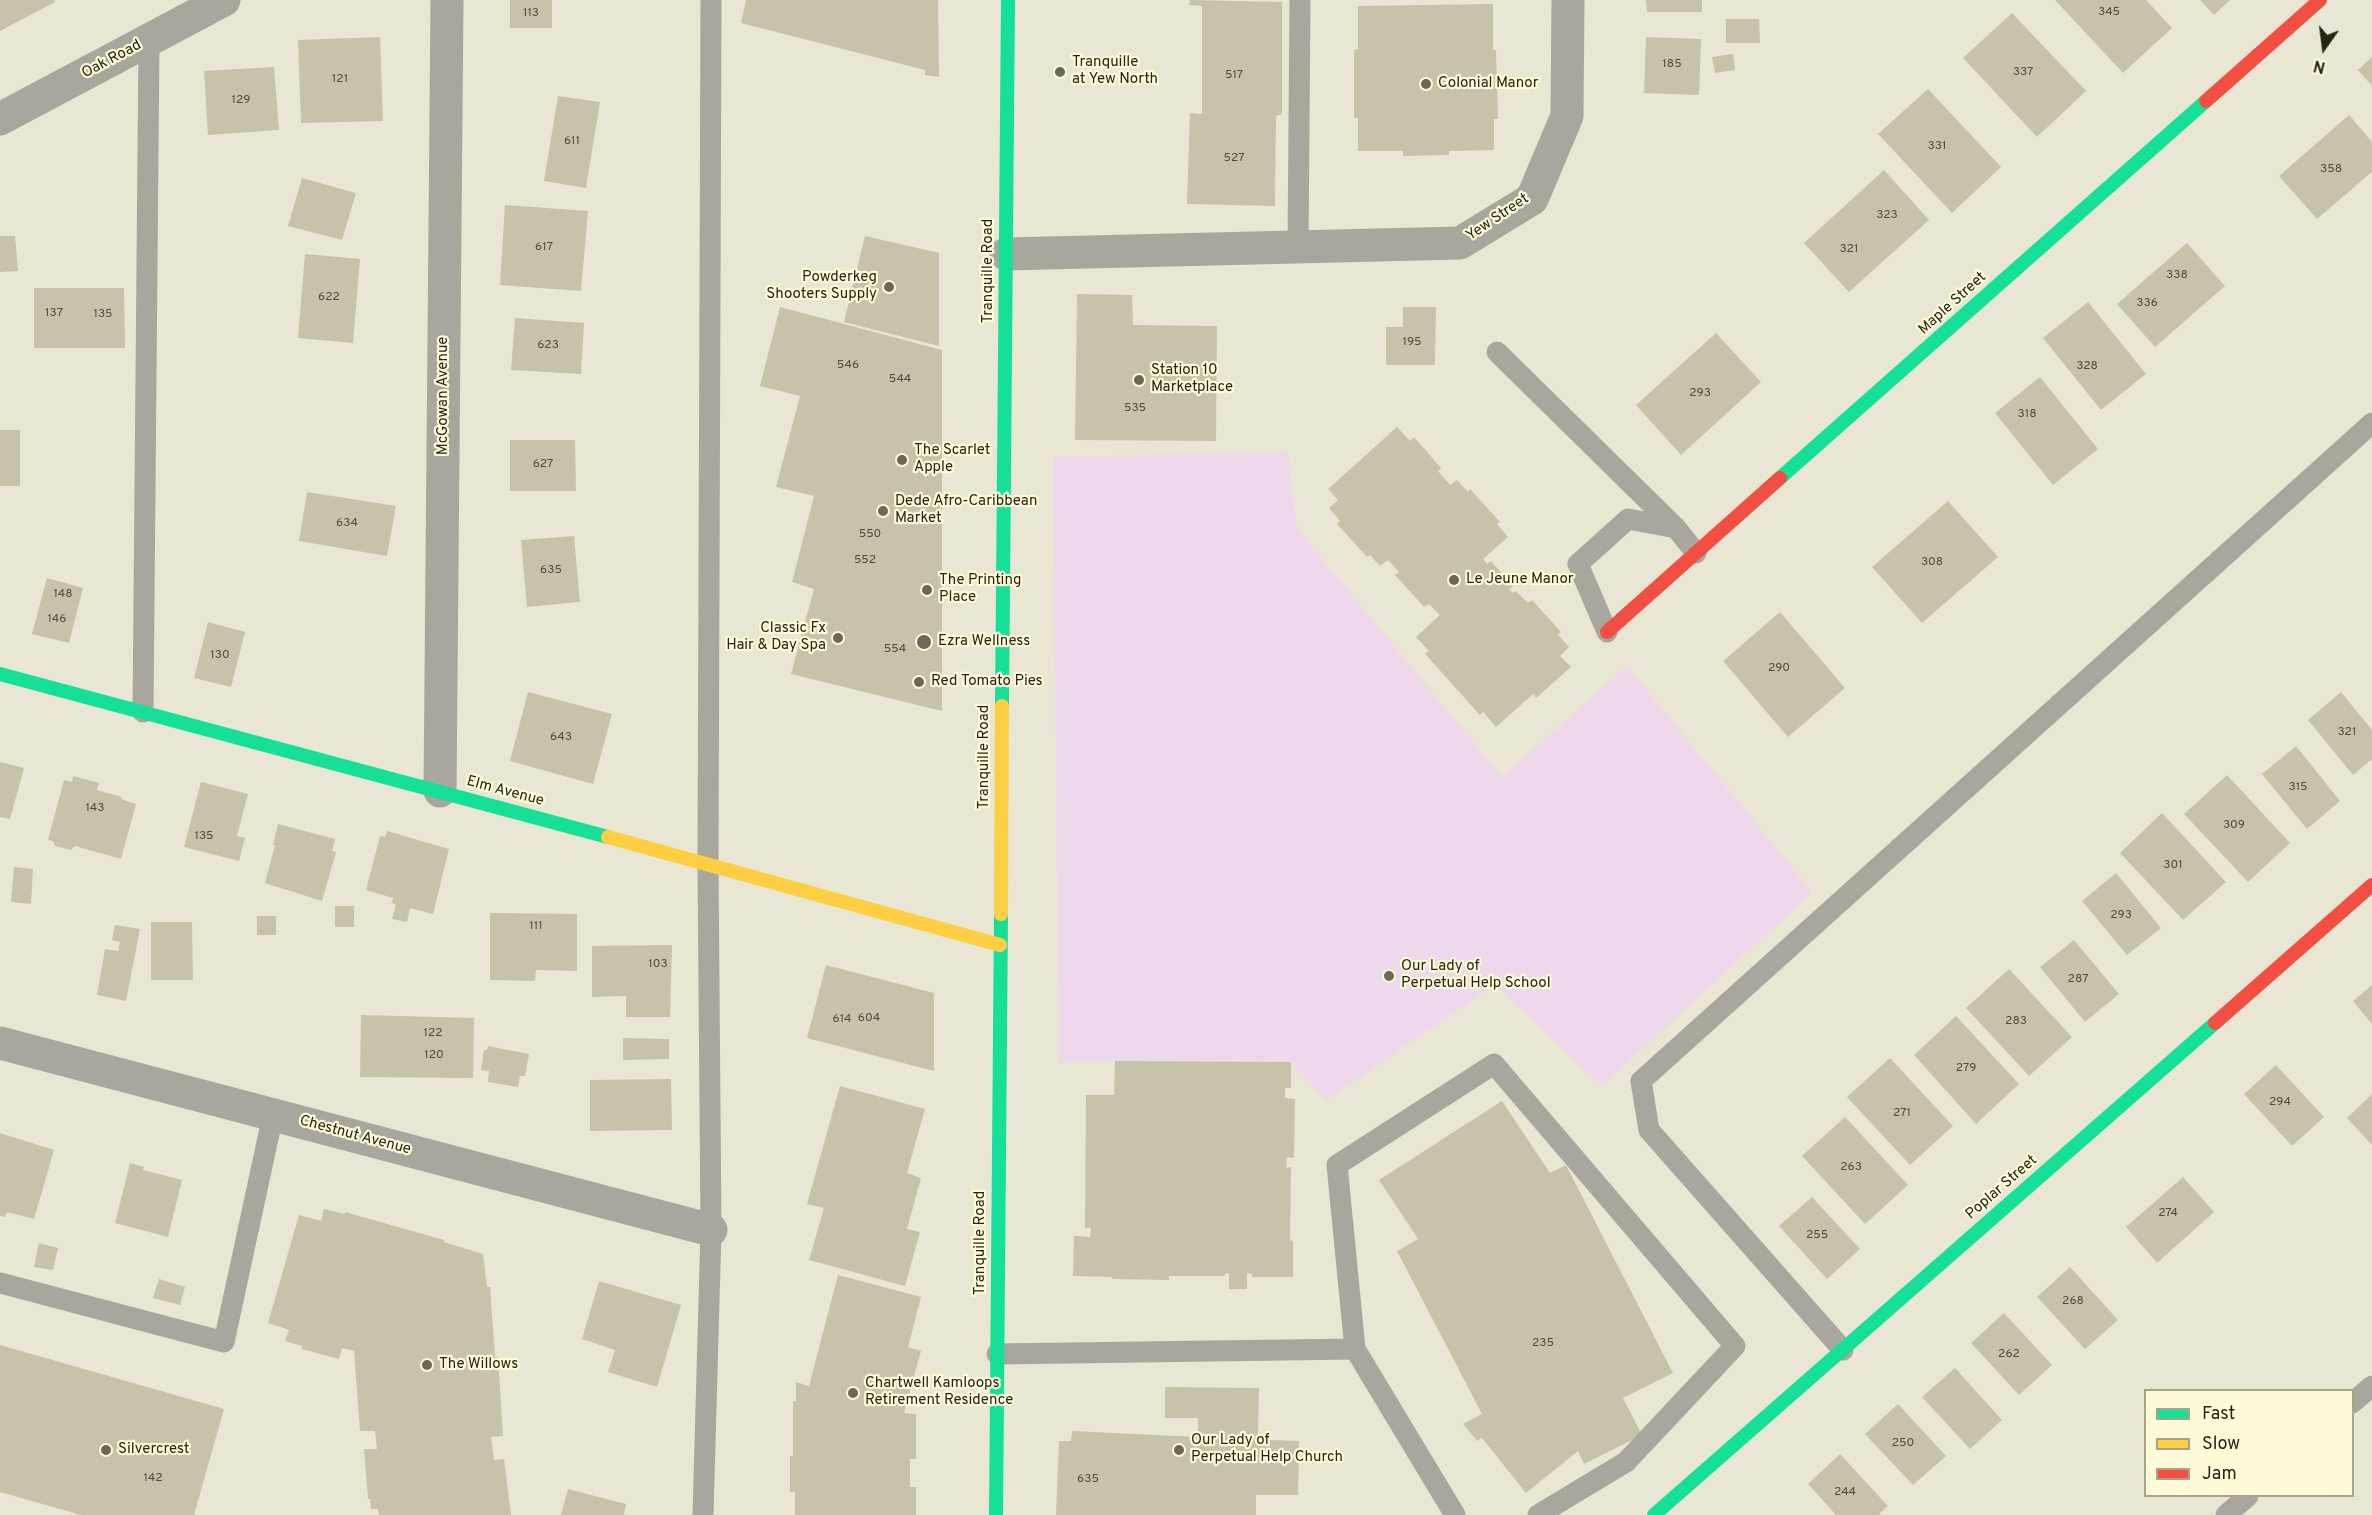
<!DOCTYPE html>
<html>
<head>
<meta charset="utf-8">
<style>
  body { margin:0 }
  #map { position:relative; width:2372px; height:1515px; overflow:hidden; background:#e9e6d3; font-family:Overpass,sans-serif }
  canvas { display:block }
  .legend { position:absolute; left:2144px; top:1389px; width:210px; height:108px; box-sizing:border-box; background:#fffad7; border:2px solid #a8a48a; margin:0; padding:8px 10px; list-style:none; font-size:18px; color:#262417 }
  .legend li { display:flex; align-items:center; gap:12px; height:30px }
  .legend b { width:30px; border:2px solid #a8a48a }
  .north { position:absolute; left:2294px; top:18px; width:60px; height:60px; -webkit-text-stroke:4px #fffad7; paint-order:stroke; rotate:194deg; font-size:16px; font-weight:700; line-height:24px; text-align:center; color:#262417 }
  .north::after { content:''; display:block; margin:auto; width:21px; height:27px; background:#262417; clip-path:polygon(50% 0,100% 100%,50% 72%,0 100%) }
</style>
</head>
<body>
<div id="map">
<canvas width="2372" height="1515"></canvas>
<ul class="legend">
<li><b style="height:8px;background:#16e098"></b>Fast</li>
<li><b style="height:8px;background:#ffcf43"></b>Slow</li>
<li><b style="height:8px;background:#f24e42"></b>Jam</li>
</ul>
<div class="north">N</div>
</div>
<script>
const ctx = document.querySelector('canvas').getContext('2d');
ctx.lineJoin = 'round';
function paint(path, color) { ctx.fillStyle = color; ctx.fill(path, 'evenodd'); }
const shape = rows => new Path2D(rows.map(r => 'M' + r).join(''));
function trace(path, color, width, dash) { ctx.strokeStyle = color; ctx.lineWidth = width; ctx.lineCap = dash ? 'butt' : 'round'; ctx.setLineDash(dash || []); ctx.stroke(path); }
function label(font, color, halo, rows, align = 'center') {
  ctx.font = font + ' Overpass,sans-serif'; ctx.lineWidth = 4.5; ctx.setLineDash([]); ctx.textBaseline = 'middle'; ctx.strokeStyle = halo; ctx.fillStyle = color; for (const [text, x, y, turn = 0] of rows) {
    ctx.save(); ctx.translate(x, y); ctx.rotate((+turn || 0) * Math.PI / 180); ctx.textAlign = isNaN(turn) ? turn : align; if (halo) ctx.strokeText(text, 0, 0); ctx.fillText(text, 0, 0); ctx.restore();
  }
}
const green = shape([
  [1288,452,1297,528,1308,539,1308,542,1502,777,1627,666,1812,892,1602,1086,1495,985,1326,1100,1291,1062,1115,1061,1059,1063,1053,457]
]);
const building = shape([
  [0,0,54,0,55,2,0,31],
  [510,0,552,0,552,28,510,28],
  [746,0,938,0,939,77,925,75,925,70,741,23],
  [1190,0,1282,2,1282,114,1276,116,1275,206,1187,204,1190,113,1202,114,1202,6,1189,5],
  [1646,0,1702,0,1702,12,1647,12],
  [2055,0,2146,0,2172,28,2123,73],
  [2200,0,2230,0,2214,15],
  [1493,4,1493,50,1496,50,1498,119,1494,119,1494,150,1449,151,1449,155,1403,156,1403,151,1358,151,1358,118,1354,118,1354,50,1358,49,1358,6],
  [2012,13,2086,91,2037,137,1963,58],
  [1726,19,1759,19,1760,43,1726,43],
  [380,37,383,121,301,123,298,40],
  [1646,37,1701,39,1699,95,1644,93],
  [1733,54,1735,70,1715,73,1712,57],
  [2372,57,2372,86,2358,70],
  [274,67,279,130,208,135,204,71],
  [1928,89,2001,167,1952,213,1878,134],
  [558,96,600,102,586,188,544,181],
  [2349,115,2372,142,2372,172,2317,219,2279,176],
  [1884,170,1929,220,1849,292,1804,243],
  [302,178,356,193,342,240,288,226],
  [505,205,588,211,581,291,500,285],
  [0,236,15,236,18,271,0,272],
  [865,236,939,253,939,346,844,322],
  [2187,243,2225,286,2155,347,2117,304],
  [305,254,360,259,353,343,298,338],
  [34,288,124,288,125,348,34,348],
  [1077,294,1132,295,1133,325,1217,326,1216,441,1075,440],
  [2088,302,2146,374,2101,410,2043,338],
  [780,307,942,350,942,711,791,674,814,589,792,582,814,496,776,487,800,396,760,386],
  [1403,307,1436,307,1435,365,1386,365,1386,327,1403,327],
  [515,318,584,323,581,374,511,370],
  [1716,333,1761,382,1681,455,1636,405],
  [2040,377,2098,449,2053,485,1995,413],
  [1397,427,1410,441,1414,437,1441,468,1438,471,1450,485,1457,480,1468,492,1470,489,1500,522,1497,524,1508,537,1483,559,1487,564,1491,561,1513,586,1509,589,1513,593,1516,591,1528,603,1532,600,1561,632,1558,635,1569,647,1560,656,1571,667,1536,698,1533,694,1496,727,1483,712,1480,715,1425,654,1429,651,1416,637,1440,615,1429,604,1424,607,1395,575,1399,572,1388,560,1380,566,1370,555,1367,557,1337,524,1340,521,1329,508,1338,500,1328,489],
  [0,430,20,430,20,486,0,486],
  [510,440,575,440,576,491,510,491],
  [307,492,396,506,387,556,299,541],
  [1948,501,1998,557,1922,623,1872,567],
  [574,536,580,602,527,607,521,540],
  [47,578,83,588,69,643,32,634],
  [1780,612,1845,688,1788,737,1723,661],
  [208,622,245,632,231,687,194,678],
  [528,692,612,714,593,784,510,761],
  [2341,692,2372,730,2372,759,2353,775,2308,720],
  [2296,746,2340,801,2307,829,2262,774],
  [0,762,24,768,10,819,0,817],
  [2227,775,2290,843,2248,882,2184,814],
  [73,776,99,783,97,790,122,797,121,799,136,804,121,859,75,846,71,850,55,846,53,841,48,840,64,780,72,782],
  [201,782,248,794,237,836,245,838,239,861,184,847],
  [2162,813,2226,882,2183,920,2120,853],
  [278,824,335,839,332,851,336,852,322,901,265,883,275,845,273,845],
  [387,831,449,849,433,914,410,908,407,922,392,919,396,905,392,903,393,898,366,890,380,836,385,837],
  [14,867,33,869,31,904,11,902],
  [2116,873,2161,928,2127,955,2082,901],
  [335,906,354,906,354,927,335,927],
  [490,913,577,914,577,971,536,970,535,981,490,980],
  [257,916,276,916,276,935,257,935],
  [151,922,192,922,193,980,151,980],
  [115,925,140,929,126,1001,97,995,105,949,118,951,120,942,112,940],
  [2074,940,2119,994,2085,1022,2040,967],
  [672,945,670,1017,626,1017,626,996,592,997,592,946],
  [826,965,934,993,934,1071,807,1038],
  [2009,969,2072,1037,2029,1076,1966,1008],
  [2372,985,2372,1024,2353,1001],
  [361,1015,474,1018,473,1078,360,1077],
  [1956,1016,2019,1084,1976,1124,1914,1055],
  [623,1038,669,1039,669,1059,623,1060],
  [488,1046,529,1054,525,1076,520,1076,518,1087,488,1082,489,1071,481,1070,484,1050,487,1050],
  [1890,1058,1953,1126,1910,1165,1847,1097],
  [1115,1061,1291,1062,1291,1088,1285,1088,1285,1098,1295,1099,1294,1158,1287,1157,1286,1168,1291,1167,1290,1241,1293,1240,1293,1277,1252,1277,1252,1274,1247,1273,1247,1289,1229,1289,1229,1274,1225,1273,1225,1276,1169,1276,1169,1280,1112,1279,1112,1277,1073,1276,1074,1236,1090,1237,1091,1228,1085,1228,1086,1095,1114,1095],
  [2276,1065,2324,1117,2292,1146,2244,1094],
  [671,1079,672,1130,590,1131,590,1080],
  [840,1086,925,1109,907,1173,921,1178,907,1229,920,1232,905,1286,809,1260,824,1208,807,1204],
  [2372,1094,2372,1145,2347,1118],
  [1502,1101,1550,1173,1566,1165,1673,1373,1623,1398,1642,1435,1584,1464,1578,1451,1526,1493,1482,1438,1477,1441,1463,1424,1482,1414,1397,1251,1418,1239,1379,1180],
  [1845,1117,1908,1185,1865,1224,1802,1156],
  [0,1133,54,1150,34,1219,7,1212,5,1217,0,1216],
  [130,1163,144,1167,143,1170,182,1180,168,1237,115,1223],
  [2183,1177,2214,1212,2157,1263,2126,1227],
  [1812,1197,1860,1249,1827,1279,1779,1226],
  [324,1209,345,1214,345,1212,444,1240,444,1242,483,1254,487,1287,490,1287,495,1357,498,1357,503,1436,491,1437,494,1460,504,1459,511,1515,379,1515,378,1509,371,1509,370,1499,368,1499,364,1449,377,1449,375,1431,360,1431,354,1351,342,1348,339,1359,302,1349,302,1346,285,1341,289,1330,268,1323,299,1215,321,1221],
  [39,1243,58,1248,53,1270,34,1267],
  [2070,1267,2118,1320,2085,1349,2037,1297],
  [838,1275,921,1297,908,1347,921,1351,904,1413,916,1414,916,1459,910,1459,910,1487,916,1487,916,1515,795,1515,795,1492,790,1492,790,1456,793,1456,793,1401,796,1401,796,1382,809,1386],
  [159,1279,185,1287,180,1305,153,1298],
  [599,1281,681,1305,657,1387,608,1372,615,1350,582,1339],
  [2004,1313,2052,1365,2019,1395,1971,1343],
  [0,1345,224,1409,194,1515,81,1515,0,1492],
  [1955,1368,2002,1420,1970,1449,1922,1397],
  [1165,1387,1259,1388,1258,1434,1270,1434,1270,1440,1299,1441,1298,1495,1256,1495,1256,1515,1056,1515,1059,1441,1071,1441,1072,1431,1198,1437,1198,1418,1165,1418],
  [1898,1404,1946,1456,1913,1485,1865,1434],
  [1840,1454,1888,1506,1878,1515,1836,1515,1808,1484],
  [568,1489,626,1504,624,1515,561,1515]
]);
const lane = shape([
  [1298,247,1300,0],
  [1497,352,1676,528],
  [1607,632,1578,564,1628,519,1676,528,1696,553],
  [143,712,149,40],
  [0,1283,224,1342,273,1115],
  [1843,1350,1649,1130,1641,1081,2372,423],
  [997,1354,1355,1349],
  [2352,1403,2372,1386],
  [703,1515,711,1230,708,865,711,0],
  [1455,1515,1355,1349,1337,1165,1494,1064,1735,1346,1626,1462,1538,1515],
  [2226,1515,2248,1496]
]);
const street = shape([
  [0,119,224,0],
  [1006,254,1460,243,1532,199,1567,116,1568,0],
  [440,791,447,0],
  [0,1043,711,1230]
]);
const fast = shape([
  [1780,478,2206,101],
  [0,674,608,837],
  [1002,706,1008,0],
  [996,1515,1001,914],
  [1654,1515,2215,1023]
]);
const slow = shape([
  [608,837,1000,945],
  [1001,914,1002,706]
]);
const jam = shape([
  [2206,101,2320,0],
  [1607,632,1780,478],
  [2215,1023,2372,885]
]);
const markers = [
  [1060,72,6,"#6a6859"],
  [1426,84,6,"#6a6859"],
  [889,287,6,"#6a6859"],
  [1139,380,6,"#6a6859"],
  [902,460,6,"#6a6859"],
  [883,511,6,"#6a6859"],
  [1454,580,6,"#6a6859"],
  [927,590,6,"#6a6859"],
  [838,638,6,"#6a6859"],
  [924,642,8,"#6a6859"],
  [919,682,6,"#6a6859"],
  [1389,976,6,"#6a6859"],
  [427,1365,6,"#6a6859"],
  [853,1393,6,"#6a6859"],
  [106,1450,6,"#6a6859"],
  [1179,1450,6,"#6a6859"]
];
const numberNames = [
  ["345",2109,13],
  ["113",531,14],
  ["185",1672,65],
  ["337",2023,73],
  ["517",1234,76],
  ["121",340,80],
  ["129",241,101],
  ["611",572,142],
  ["331",1937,147],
  ["527",1234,159],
  ["358",2331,170],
  ["323",1887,216],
  ["617",544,248],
  ["321",1849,250],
  ["338",2177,276],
  ["622",329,298],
  ["336",2147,304],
  ["137",54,314],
  ["135",103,315],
  ["195",1412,343],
  ["623",548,346],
  ["546",848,366],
  ["328",2087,367],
  ["544",900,380],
  ["293",1700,394],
  ["535",1135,409],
  ["318",2027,415],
  ["627",543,465],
  ["634",347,524],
  ["550",870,535],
  ["552",865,561],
  ["308",1932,563],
  ["635",551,571],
  ["148",63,595],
  ["146",57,620],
  ["554",895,650],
  ["130",220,656],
  ["290",1779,669],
  ["321",2347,733],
  ["643",561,738],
  ["315",2298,788],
  ["143",95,809],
  ["309",2234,826],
  ["135",204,837],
  ["301",2173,866],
  ["293",2121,916],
  ["111",536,927],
  ["103",658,965],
  ["287",2078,980],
  ["604",869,1019],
  ["614",842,1020],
  ["283",2016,1022],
  ["122",433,1034],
  ["120",434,1056],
  ["279",1966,1069],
  ["294",2280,1103],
  ["271",1902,1114],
  ["263",1851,1168],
  ["274",2168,1214],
  ["255",1817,1236],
  ["268",2073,1302],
  ["235",1543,1344],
  ["262",2009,1355],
  ["250",1903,1444],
  ["142",153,1479],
  ["635",1088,1480],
  ["244",1845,1493]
];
const streetNames = [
  ["Oak Road",112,60,-28],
  ["Yew Street",1498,218,-34],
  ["Tranquille Road",989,271,-90],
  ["Maple Street",1953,304,-42],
  ["McGowan Avenue",444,396,-90],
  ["Tranquille Road",985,757,-90],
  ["Elm Avenue",505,792,15],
  ["Chestnut Avenue",355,1136,15],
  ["Poplar Street",2002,1188,-41],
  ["Tranquille Road",981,1243,-90]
];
const poiNames = [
  ["Tranquille",1072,63],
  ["at Yew North",1072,80],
  ["Colonial Manor",1438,84],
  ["Powderkeg",877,278,"right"],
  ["Shooters Supply",877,295,"right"],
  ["Station 10",1151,371],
  ["Marketplace",1151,388],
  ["The Scarlet",914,451],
  ["Apple",914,468],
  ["Dede Afro-Caribbean",895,502],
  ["Market",895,519],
  ["Le Jeune Manor",1466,580],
  ["The Printing",939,581],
  ["Place",939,598],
  ["Classic Fx",826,629,"right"],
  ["Hair & Day Spa",826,646,"right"],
  ["Ezra Wellness",938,642],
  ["Red Tomato Pies",931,682],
  ["Our Lady of",1401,967],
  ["Perpetual Help School",1401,984],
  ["The Willows",439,1365],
  ["Chartwell Kamloops",865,1384],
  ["Retirement Residence",865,1401],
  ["Our Lady of",1191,1441],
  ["Perpetual Help Church",1191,1458],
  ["Silvercrest",118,1450]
];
paint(green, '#edd9eb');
paint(building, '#c7c3aa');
trace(lane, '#a8a69d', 21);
trace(street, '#a8a69d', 33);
trace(fast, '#16e098', 14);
trace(slow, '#ffcf43', 14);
trace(jam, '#f24e42', 14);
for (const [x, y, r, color] of markers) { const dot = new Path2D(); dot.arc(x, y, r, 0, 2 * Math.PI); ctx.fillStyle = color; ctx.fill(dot); trace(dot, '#fffad7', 2); }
label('12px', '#4e4c3c', null, numberNames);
label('15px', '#262417', '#fffad7', streetNames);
label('15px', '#262417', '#fffad7', poiNames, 'left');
</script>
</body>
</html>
